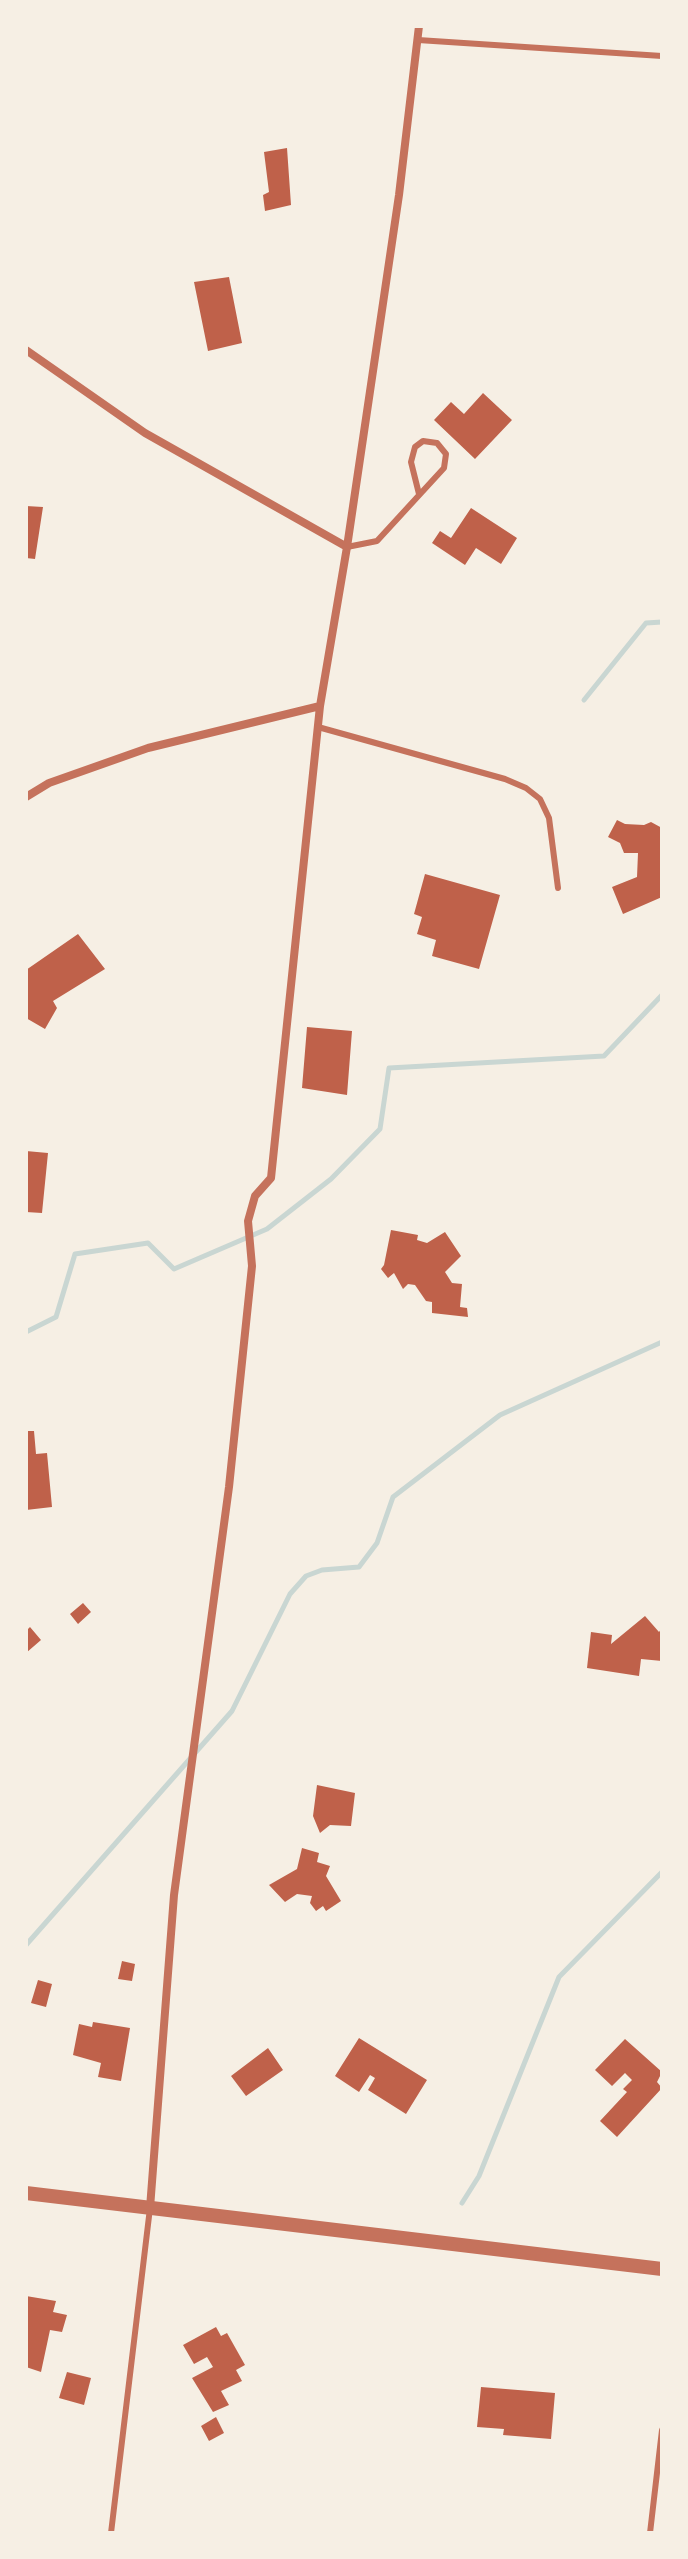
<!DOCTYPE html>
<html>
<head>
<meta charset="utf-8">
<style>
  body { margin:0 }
  #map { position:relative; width:688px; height:2559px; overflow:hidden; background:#f6efe4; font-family:"Libre Baskerville",serif }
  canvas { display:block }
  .frame { position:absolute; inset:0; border:28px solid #f6efe4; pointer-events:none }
</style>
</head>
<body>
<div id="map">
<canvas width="688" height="2559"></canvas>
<div class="frame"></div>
</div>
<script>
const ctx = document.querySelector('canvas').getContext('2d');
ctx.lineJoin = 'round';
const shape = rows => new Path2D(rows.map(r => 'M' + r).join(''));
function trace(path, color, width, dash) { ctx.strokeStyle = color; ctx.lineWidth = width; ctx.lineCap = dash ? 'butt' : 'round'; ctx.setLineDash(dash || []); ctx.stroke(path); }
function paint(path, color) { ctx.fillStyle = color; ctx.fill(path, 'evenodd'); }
const stream = shape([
  [584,700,646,623,662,622],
  [26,1332,56,1317,75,1254,148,1243,174,1269,267,1229,331,1179,380,1129,389,1068,604,1056,662,995],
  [26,1945,232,1711,290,1594,306,1576,322,1570,359,1567,377,1543,393,1497,500,1415,662,1342],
  [462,2203,479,2176,559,1977,662,1872]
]);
const building = shape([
  [287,148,291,205,265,211,263,195,269,192,264,152],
  [229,277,242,343,208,351,194,282],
  [483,393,512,420,475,459,434,420,451,402,464,414],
  [26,506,43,507,35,559,26,558],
  [471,508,517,538,501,564,476,548,465,565,432,543,440,531,451,538],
  [617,820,625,824,644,825,651,822,662,828,662,897,623,914,612,887,637,877,638,853,624,853,620,843,608,837],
  [425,874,500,895,479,969,432,956,436,940,417,934,422,917,414,914],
  [78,934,105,969,53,1001,57,1008,45,1029,26,1018,26,970],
  [307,1027,352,1031,347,1095,302,1088],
  [26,1151,48,1153,42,1213,26,1212],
  [391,1230,418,1235,417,1240,427,1243,445,1232,461,1256,445,1272,452,1283,462,1284,460,1307,467,1308,468,1317,432,1313,432,1302,426,1301,415,1285,408,1284,403,1289,394,1273,388,1278,381,1269,384,1265],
  [26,1431,34,1431,36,1454,47,1453,52,1507,26,1510],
  [83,1603,91,1612,78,1624,70,1614],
  [645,1616,659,1632,662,1628,662,1661,641,1659,639,1676,587,1668,591,1632,612,1635,611,1644],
  [30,1627,41,1640,26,1653,26,1631],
  [317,1785,355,1793,351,1826,330,1825,320,1833,313,1816],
  [302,1848,319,1853,317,1862,330,1866,326,1876,341,1901,326,1911,323,1906,316,1911,310,1903,312,1896,297,1894,285,1902,269,1885,297,1869],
  [122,1961,135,1964,132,1981,118,1979],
  [38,1980,52,1984,46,2007,31,2003],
  [93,2022,130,2028,121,2081,98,2077,101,2063,73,2055,79,2024,92,2027],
  [359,2038,427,2080,406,2114,368,2090,375,2078,370,2075,359,2092,335,2076],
  [625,2039,662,2072,657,2082,662,2088,617,2137,600,2121,627,2092,623,2089,632,2080,625,2073,612,2086,595,2070],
  [268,2048,283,2070,246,2096,231,2076],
  [26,2296,56,2301,53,2312,67,2315,62,2332,50,2330,41,2372,26,2367],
  [216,2327,221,2336,227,2333,245,2365,236,2370,242,2381,221,2391,229,2405,213,2412,192,2378,213,2367,207,2357,194,2364,183,2345],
  [67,2372,91,2378,84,2405,59,2398],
  [481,2387,555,2393,551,2439,503,2435,504,2429,477,2427],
  [216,2417,224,2433,209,2441,201,2426]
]);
const service = shape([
  [418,40,662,56],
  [347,547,377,541,444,468,446,454,437,443,423,441,415,447,411,462,419,494],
  [318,727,505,779,526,788,540,799,549,818,558,888],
  [111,2533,150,2208],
  [650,2533,662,2430]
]);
const minor = shape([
  [26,350,145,433,347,547],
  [26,797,49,783,148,748,320,706],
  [150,2208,174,1895,229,1487,252,1266,248,1221,255,1196,271,1178,320,706,347,547,399,195,419,26]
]);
const tertiary = shape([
  [26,2193,662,2269]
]);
trace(stream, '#c9d6d2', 5);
paint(building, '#bf614a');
trace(service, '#c5725c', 6);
trace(minor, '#c5725c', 8);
trace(tertiary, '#c5725c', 14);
</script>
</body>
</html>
